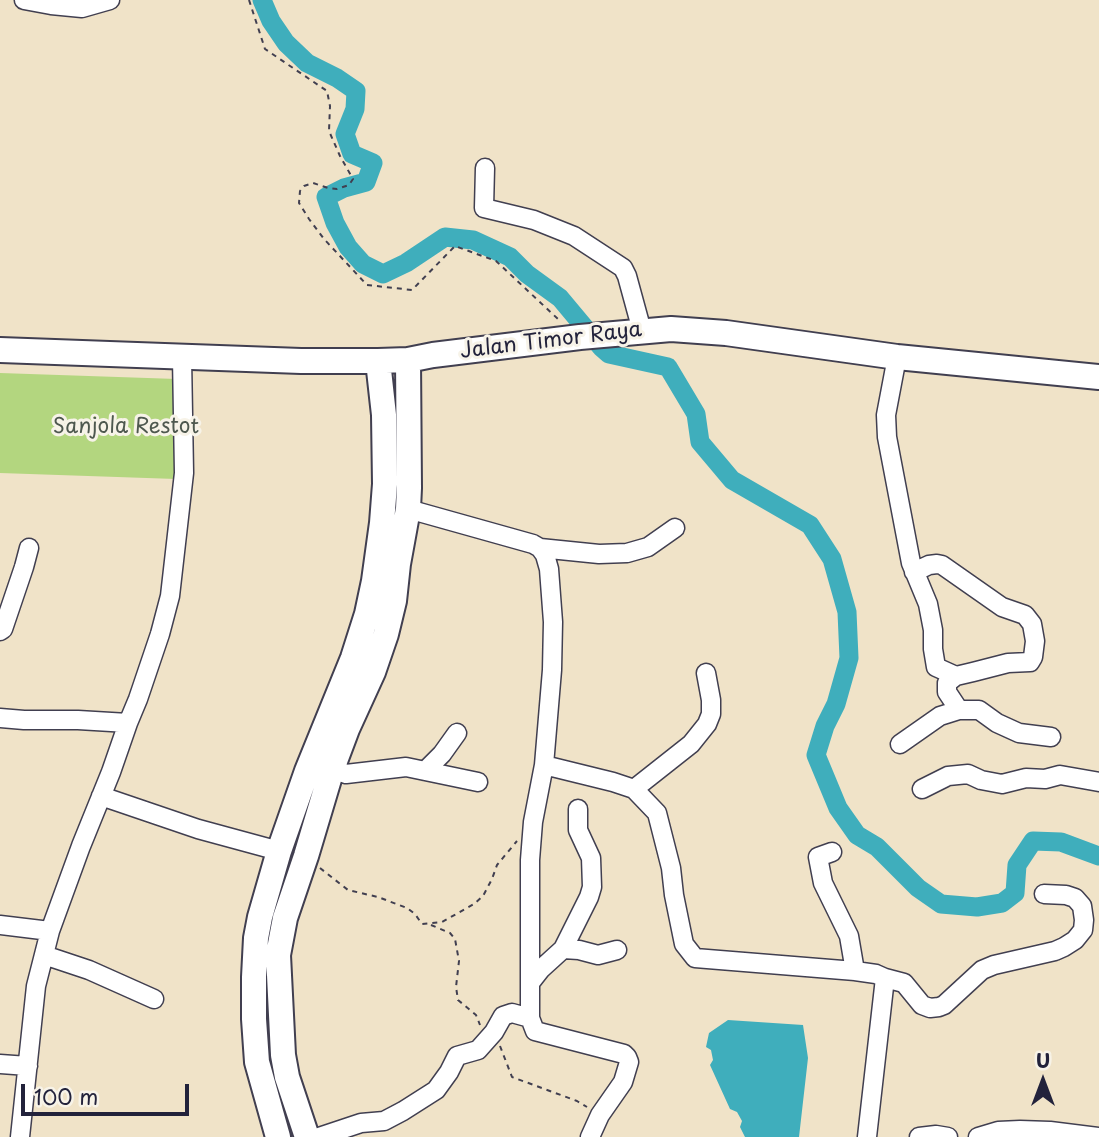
<!DOCTYPE html>
<html>
<head>
<meta charset="utf-8">
<style>
  body { margin:0 }
  #map { position:relative; width:1099px; height:1137px; overflow:hidden; background:#f0e3c8; font-family:"Playpen Sans",sans-serif }
  canvas { display:block }
  .north { position:absolute; left:1008px; top:1046px; width:70px; height:70px; -webkit-text-stroke:5px #f7f3e8; paint-order:stroke; rotate:0deg; font-size:19px; font-weight:700; line-height:28px; text-align:center; color:#22223b }
  .north::after { content:''; display:block; margin:auto; width:24px; height:32px; background:#22223b; clip-path:polygon(50% 0,100% 100%,50% 72%,0 100%) }
  .scale { position:absolute; left:21px; top:1084px; width:168px; height:32px; box-sizing:border-box; border:4px solid #22223b; border-top:0; padding-left:9px; font-size:21px; line-height:24px; white-space:nowrap; color:#22223b; -webkit-text-stroke:5px #f7f3e8; paint-order:stroke }
</style>
</head>
<body>
<div id="map">
<canvas width="1099" height="1137"></canvas>
<div class="north">U</div>
<div class="scale">100 m</div>
</div>
<script>
const ctx = document.querySelector('canvas').getContext('2d');
ctx.lineJoin = 'round';
function paint(path, color) { ctx.fillStyle = color; ctx.fill(path, 'evenodd'); }
const shape = rows => new Path2D(rows.map(r => 'M' + r).join(''));
function trace(path, color, width, dash) { ctx.strokeStyle = color; ctx.lineWidth = width; ctx.lineCap = dash ? 'butt' : 'round'; ctx.setLineDash(dash || []); ctx.stroke(path); }
function label(font, color, halo, rows, align = 'center') {
  ctx.font = font + ' "Playpen Sans",sans-serif'; ctx.lineWidth = 6; ctx.setLineDash([]); ctx.textBaseline = 'middle'; ctx.strokeStyle = halo; ctx.fillStyle = color; for (const [text, x, y, turn = 0] of rows) {
    ctx.save(); ctx.translate(x, y); ctx.rotate((+turn || 0) * Math.PI / 180); ctx.textAlign = isNaN(turn) ? turn : align; if (halo) ctx.strokeText(text, 0, 0); ctx.fillText(text, 0, 0); ctx.restore();
  }
}
const green = shape([
  [0,373,177,379,176,479,0,473]
]);
const water = shape([
  [728,1020,803,1025,808,1058,799,1137,745,1137,740,1127,742,1121,737,1112,730,1109,710,1065,713,1060,711,1050,706,1047,709,1033]
]);
const river = shape([
  [262,0,271,21,286,43,307,63,337,78,356,91,355,109,345,134,352,154,373,163,366,182,344,188,326,197,335,223,348,247,363,264,383,274,406,263,445,237,473,240,510,257,527,274,560,298,601,347,609,354,668,367,696,414,700,442,732,480,810,525,832,559,847,612,849,658,836,704,825,726,816,755,838,808,857,835,877,847,918,888,941,904,977,907,1002,903,1015,893,1017,865,1033,841,1061,842,1099,856]
]);
const path = shape([
  [249,0,265,49,327,91,330,106,329,131,340,156,353,179,349,185,337,189,328,188,313,183,304,186,300,191,299,203,309,219,324,239,367,285,412,290,455,246,496,261,559,320],
  [320,868,348,890,378,897,407,908,415,914,422,924,442,922,474,904,483,896,492,879,497,865,517,841],
  [431,925,450,933,455,939,459,961,456,987,458,1000,476,1015,480,1025],
  [500,1046,512,1077,577,1101,587,1107]
]);
const minor = shape([
  [24,0,51,5,82,8,110,0],
  [485,168,484,208,534,220,574,236,623,268,627,276,642,331],
  [897,357,886,415,887,437,911,563,928,604,933,630,933,649,936,667,956,676],
  [408,509,533,544,540,548,545,555,549,569,553,622,552,670,544,765],
  [540,548,599,554,627,553,648,547,675,528],
  [914,572,929,565,937,564,942,565,1002,607,1025,615,1032,624,1035,641,1033,657,1030,662,1008,663,973,672,956,676,947,683,947,692,959,710],
  [0,631,3,629,24,567,29,548],
  [0,718,24,720,78,720,128,723],
  [900,744,940,716,959,710,979,710,997,723,1019,733,1051,737],
  [332,769,346,774,406,767,478,782],
  [425,771,442,754,457,733],
  [634,789,691,744,707,724,711,714,711,700,706,673],
  [922,789,948,776,968,774,981,780,1002,784,1026,778,1045,779,1060,775,1099,782],
  [101,796,198,829,279,851],
  [832,852,818,857,823,883,849,936,855,971],
  [0,925,50,931],
  [563,949,589,897,592,887,591,858,578,830,578,809],
  [44,955,89,970,154,999],
  [885,978,904,983,922,1005,930,1008,939,1007,944,1005,982,970,994,965,1055,951,1064,947,1075,940,1083,930,1084,920,1082,906,1075,898,1066,895,1044,894],
  [530,983,541,969,563,949,579,950,598,955,617,950],
  [0,1064,28,1066],
  [20,1137,36,986,50,931,81,846,111,772,128,723,138,699,160,634,170,596,184,473,182,357],
  [319,1137,361,1123,384,1121,403,1111,436,1090,449,1072,457,1056,478,1050,494,1032,503,1016,512,1013,530,1018],
  [590,1137,600,1115,623,1082,629,1062,627,1057,624,1054,535,1031,530,1018,530,860,533,822,544,765,613,782,634,789,657,813,671,868,674,895,684,944,695,958,855,971,876,974,885,978,867,1137],
  [919,1137,936,1135,948,1137],
  [978,1137,998,1131,1020,1130,1050,1131,1099,1137]
]);
const highway = shape([
  [0,350,301,361,378,361,408,360,433,355,580,337,671,329,726,333,897,357,1099,377],
  [278,1137,257,1062,254,1019,254,977,256,938,260,917,279,851,307,771,353,658,367,614,374,581,382,523,385,484,384,415,378,361],
  [307,1137,287,1077,283,1055,278,955,285,918,306,856,332,769,347,729,373,672,386,634,394,601,398,564,408,509,409,488,408,360]
]);
const streetNames = [
  ["Jalan Timor Raya",551,341,-7]
];
const parkNames = [
  ["Sanjola Restot",126,427]
];
paint(green, '#b3d67f');
paint(water, '#3faebc');
trace(river, '#3faebc', 19);
trace(minor, '#413f50', 21);
trace(highway, '#413f50', 28);
trace(path, '#413f50', 2, [5, 5]);
trace(minor, '#fff', 18);
trace(highway, '#fff', 24);
label('21px', '#22223b', '#f7f3e8', streetNames);
label('21px', '#4e584f', '#f7f3e8', parkNames);
</script>
</body>
</html>
